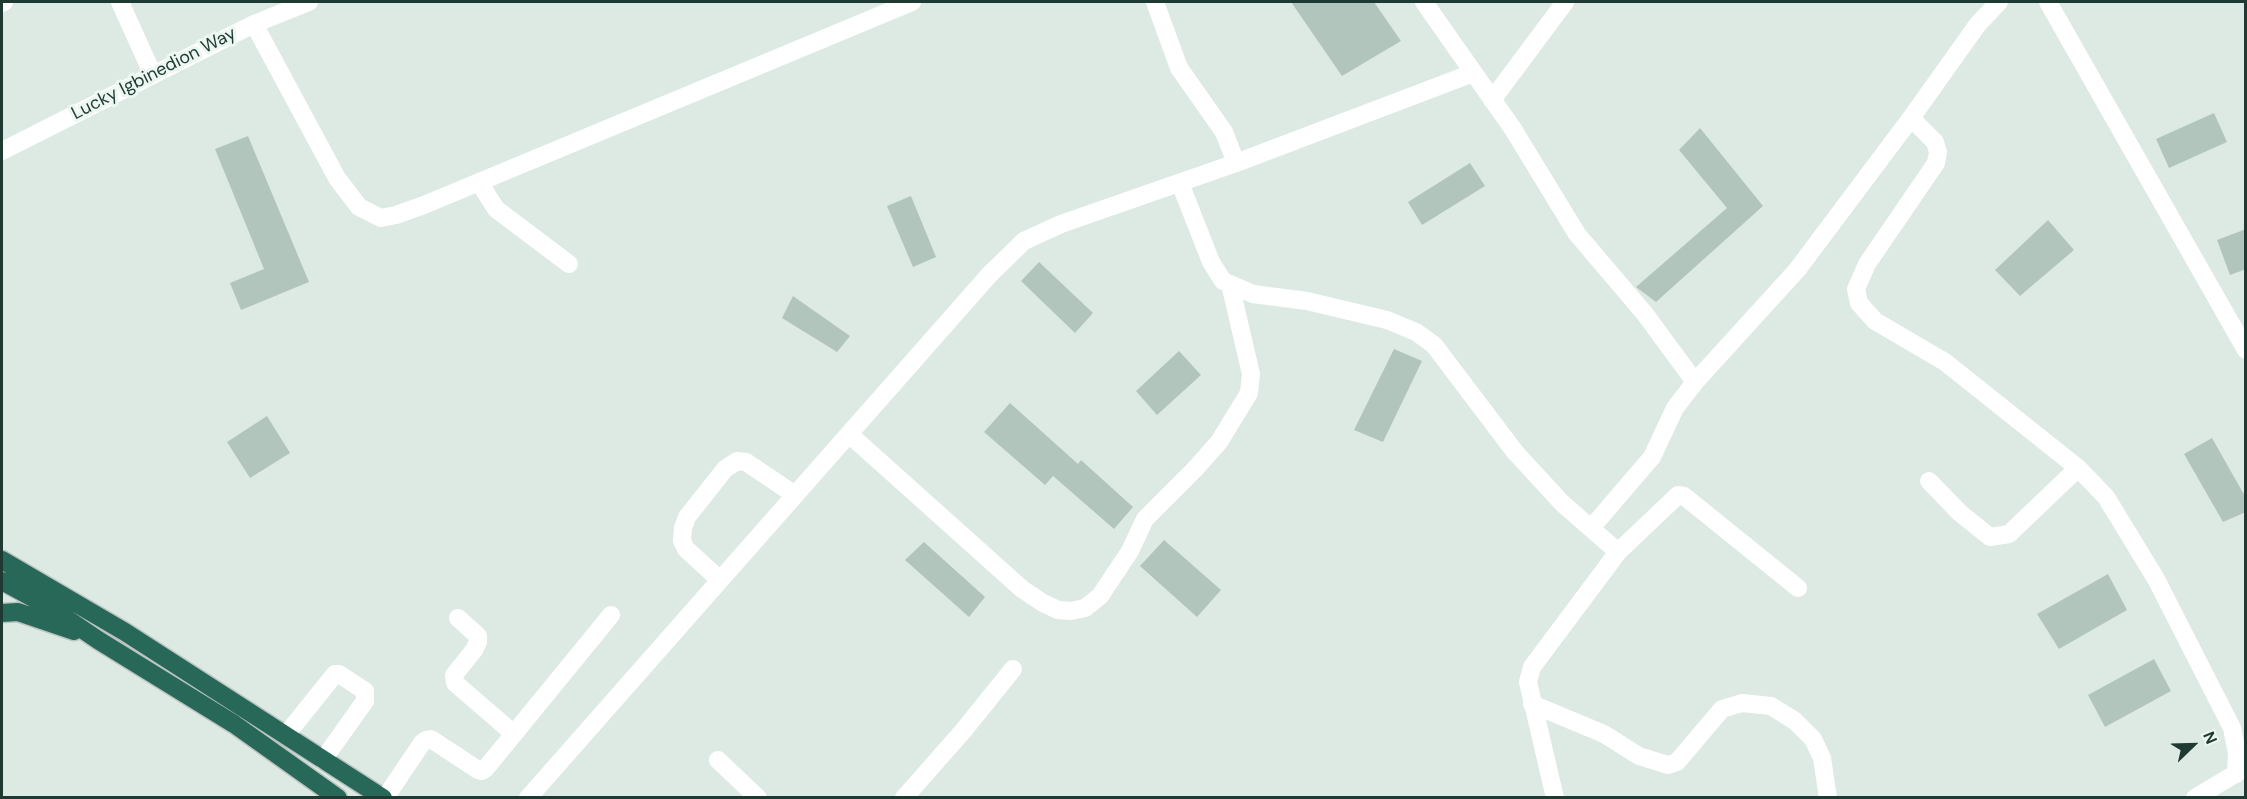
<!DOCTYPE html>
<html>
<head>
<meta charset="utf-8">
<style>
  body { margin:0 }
  #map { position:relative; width:2247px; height:799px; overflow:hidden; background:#ddeae4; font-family:"DM Sans",sans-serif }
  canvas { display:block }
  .frame { position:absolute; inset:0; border:3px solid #1e3a32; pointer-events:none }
  .north { position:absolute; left:2163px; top:715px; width:60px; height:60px; -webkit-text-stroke:4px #edf7f2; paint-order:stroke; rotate:67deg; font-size:16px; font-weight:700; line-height:24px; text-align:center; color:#1e3a32 }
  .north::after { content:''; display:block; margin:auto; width:21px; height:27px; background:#1e3a32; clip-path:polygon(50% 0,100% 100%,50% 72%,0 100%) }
</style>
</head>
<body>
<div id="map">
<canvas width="2247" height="799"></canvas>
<div class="frame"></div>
<div class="north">N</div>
</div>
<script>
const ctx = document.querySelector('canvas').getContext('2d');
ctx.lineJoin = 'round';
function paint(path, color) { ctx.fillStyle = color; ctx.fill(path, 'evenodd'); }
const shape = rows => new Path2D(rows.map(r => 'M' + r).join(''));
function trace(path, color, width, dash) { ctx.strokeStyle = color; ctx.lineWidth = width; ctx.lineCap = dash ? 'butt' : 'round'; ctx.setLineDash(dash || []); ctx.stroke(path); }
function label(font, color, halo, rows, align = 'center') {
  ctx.font = font + ' "DM Sans",sans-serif'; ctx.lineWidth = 6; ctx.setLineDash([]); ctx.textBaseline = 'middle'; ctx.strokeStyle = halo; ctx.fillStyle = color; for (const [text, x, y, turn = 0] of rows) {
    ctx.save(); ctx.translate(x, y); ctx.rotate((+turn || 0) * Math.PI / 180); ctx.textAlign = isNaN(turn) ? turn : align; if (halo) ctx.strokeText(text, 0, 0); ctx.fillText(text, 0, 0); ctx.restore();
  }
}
const building = shape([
  [1291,2,1374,2,1401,41,1342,76],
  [2214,113,2227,142,2169,168,2156,139],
  [1700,128,1763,206,1656,302,1636,287,1727,208,1679,150],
  [248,136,309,282,241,310,230,283,264,269,215,149],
  [1470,163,1485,186,1422,225,1408,202],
  [911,196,936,257,913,267,887,206],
  [2048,220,2074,250,2020,296,1995,270],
  [2246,229,2246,269,2230,275,2217,240],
  [1039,262,1093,313,1075,333,1021,281],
  [793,296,850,336,837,352,782,318],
  [1394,349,1422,361,1383,442,1354,430],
  [1179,351,1201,375,1157,415,1136,391],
  [1010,403,1078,464,1081,460,1133,507,1114,529,1053,476,1045,485,984,432],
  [267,416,290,453,250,478,227,442],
  [2212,438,2246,498,2246,512,2223,522,2184,454],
  [1164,540,1221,590,1197,617,1140,566],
  [924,542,985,597,969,617,905,560],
  [2108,574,2127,610,2059,649,2037,614],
  [2154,659,2171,691,2105,727,2088,695]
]);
const minor = shape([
  [120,2,153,75],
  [1155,2,1179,68,1224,132,1236,163],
  [1424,2,1513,129,1577,234,1645,314,1695,382],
  [2048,2,2246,350],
  [2,3,4,2],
  [254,24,337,178,359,207,381,218,396,215,424,205,912,2],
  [1492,100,1565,2],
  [1911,118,1935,142,1938,152,1936,163,1867,264,1856,289,1859,303,1875,321,1945,362,2078,468,2106,497,2156,579,2232,728,2237,753,2236,774],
  [2,151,254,24,309,2],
  [479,182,496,209,569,264],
  [1180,183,1211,262,1223,281,1253,294,1307,301,1387,320,1416,332,1434,345,1515,452,1562,503,1618,552],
  [849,434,1022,589,1043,603,1058,610,1071,611,1085,608,1100,596,1130,551,1145,519,1195,469,1219,442,1249,393,1251,374,1230,284],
  [1929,481,1960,513,1990,537,2009,534,2078,468],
  [1592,527,1652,457,1675,408,1695,382,1797,270,1911,118,1978,24,1999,2],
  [720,580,686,549,682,541,683,528,687,517,725,469,737,461,746,462,795,495],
  [458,618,478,636,478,642,474,650,454,675,455,683,514,734],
  [1532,704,1604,734,1639,756,1668,765,1677,762,1722,709,1742,703,1771,706,1795,721,1813,739,1822,758,1828,798],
  [286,735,335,674,339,674,365,691,365,701,323,760],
  [718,760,758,798],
  [385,798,422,743,426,740,431,739,478,770,482,771,486,768,611,615],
  [528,798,990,274,1024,241,1061,224,1236,163,1473,73],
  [904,798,963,731,1013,669],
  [1555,798,1528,682,1532,667,1618,552,1678,495,1684,496,1798,588],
  [2195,798,2245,768]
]);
const highway = shape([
  [2,560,125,632,383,798],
  [2,581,48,606,98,640,234,724,338,798],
  [2,613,18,612,74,631]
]);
const streetNames = [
  ["Lucky Igbinedion Way",154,74,-27]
];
paint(building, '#b2c5bd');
trace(highway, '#bcc4c2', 21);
trace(minor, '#fff', 18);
trace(highway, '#286858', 18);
label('18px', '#1e3a32', '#edf7f2', streetNames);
</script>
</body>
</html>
